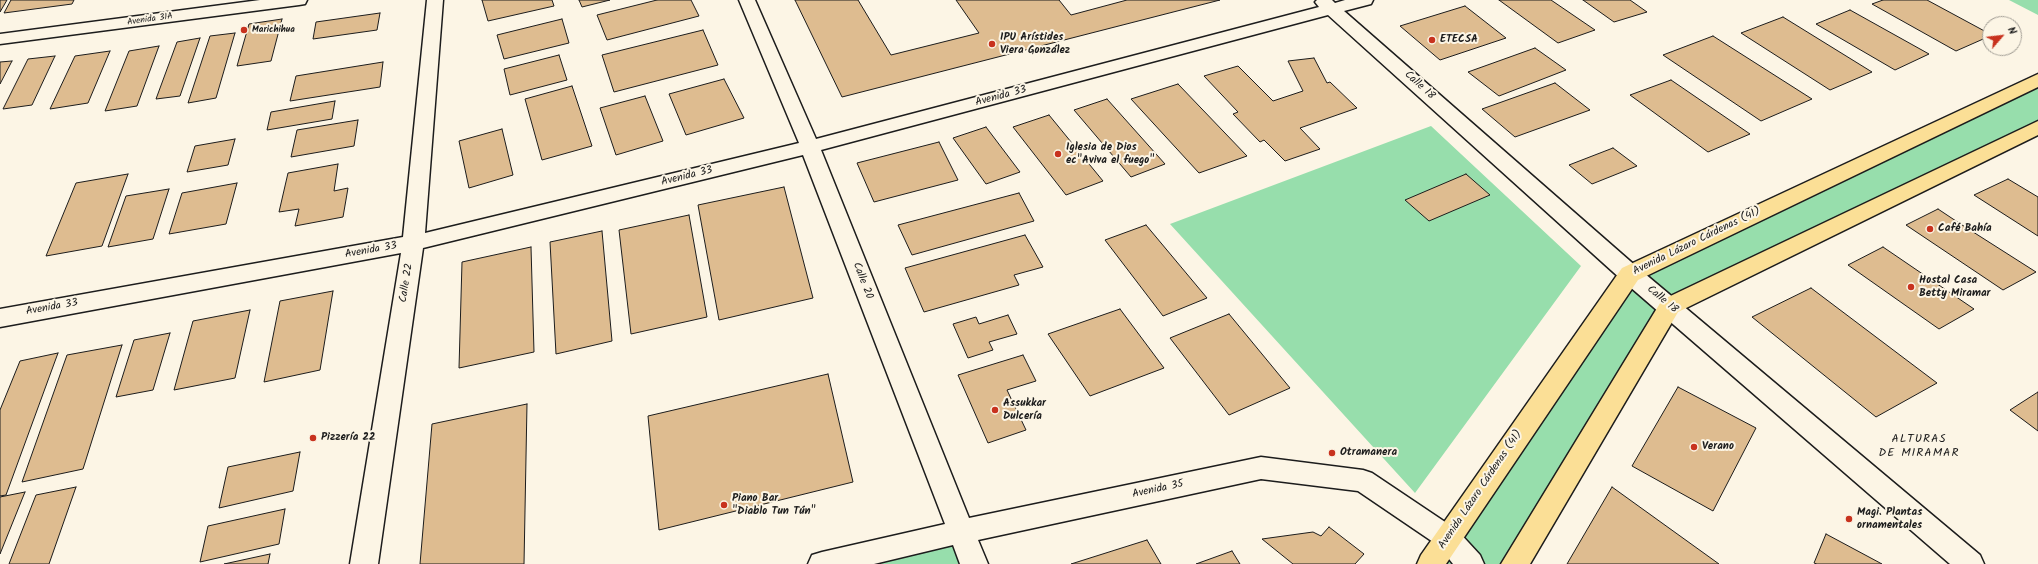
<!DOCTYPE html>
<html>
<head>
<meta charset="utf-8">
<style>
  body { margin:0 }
  #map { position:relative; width:2038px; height:564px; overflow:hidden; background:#fcf5e5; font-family:Kalam,sans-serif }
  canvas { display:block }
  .north { position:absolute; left:1982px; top:16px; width:40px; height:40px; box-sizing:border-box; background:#fcf5e5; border:1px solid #a29e95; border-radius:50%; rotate:62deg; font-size:11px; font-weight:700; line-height:16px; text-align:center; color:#1c1c1c }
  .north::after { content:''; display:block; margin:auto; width:14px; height:18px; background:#c8321e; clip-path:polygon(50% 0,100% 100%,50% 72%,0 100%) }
</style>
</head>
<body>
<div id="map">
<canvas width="2038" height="564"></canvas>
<div class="north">N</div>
</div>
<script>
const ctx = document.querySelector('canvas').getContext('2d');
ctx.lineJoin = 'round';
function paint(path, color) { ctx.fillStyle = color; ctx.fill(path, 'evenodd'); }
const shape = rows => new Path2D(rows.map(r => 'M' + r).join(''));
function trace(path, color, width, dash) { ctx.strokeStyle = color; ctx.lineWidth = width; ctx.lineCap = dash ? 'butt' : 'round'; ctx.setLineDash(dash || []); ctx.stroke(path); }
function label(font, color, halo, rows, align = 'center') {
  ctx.font = font + ' Kalam,sans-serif'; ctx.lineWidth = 4; ctx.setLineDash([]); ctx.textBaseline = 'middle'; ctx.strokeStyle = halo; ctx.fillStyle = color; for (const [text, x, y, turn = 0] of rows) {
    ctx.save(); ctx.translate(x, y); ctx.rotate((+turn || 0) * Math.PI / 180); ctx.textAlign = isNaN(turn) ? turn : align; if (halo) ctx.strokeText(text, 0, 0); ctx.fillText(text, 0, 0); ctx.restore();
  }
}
const green = shape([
  [2009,0,2038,0,2038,15],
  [2038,79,2038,126,1670,306,1515,564,1431,564,1630,274],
  [1431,126,1581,266,1415,493,1170,224],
  [960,532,974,564,822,564]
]);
const building = shape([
  [0,0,7,0,0,12,0,0],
  [11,0,74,0,72,4,4,13,11,0],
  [482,0,552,0,554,6,488,21,482,0],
  [579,0,610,0,582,7,579,0],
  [657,0,691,0,699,16,607,40,597,15,657,0],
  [795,0,858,0,891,55,979,33,956,0,1059,0,1071,15,1127,0,1220,0,842,97,795,0],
  [1499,0,1551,0,1595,30,1558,43,1499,0],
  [1583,0,1630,0,1647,12,1614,22,1583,0],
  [1883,0,1927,0,1990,34,1990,36,1956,51,1872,4,1883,0],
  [1465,6,1506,38,1440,60,1400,26,1465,6],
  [1850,10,1929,54,1895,70,1816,24,1850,10],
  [380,13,377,30,313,39,316,22,380,13],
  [1783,17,1872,72,1830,90,1741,33,1783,17],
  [282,19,271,61,237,66,249,24,282,19],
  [562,19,569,43,504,59,497,35,562,19],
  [703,30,718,65,614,92,602,55,703,30],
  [235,33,216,98,188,103,210,36,235,33],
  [1713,36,1812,99,1761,121,1663,55,1713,36],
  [200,38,180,96,156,99,177,42,200,38],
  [159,46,137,106,105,111,129,51,159,46],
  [1535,48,1566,70,1499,96,1468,72,1535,48],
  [110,51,88,103,50,109,75,56,110,51],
  [559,55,567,80,510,95,504,69,559,55],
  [55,56,32,105,3,109,28,59,55,56],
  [1314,58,1327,83,1330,82,1357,108,1300,128,1320,149,1285,161,1264,140,1260,142,1233,114,1238,112,1204,76,1238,66,1273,101,1303,91,1288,61,1314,58],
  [12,61,0,84,0,62,12,61],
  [383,62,380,87,290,101,296,76,383,62],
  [724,79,744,118,686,135,669,94,724,79],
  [1671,80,1750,134,1708,152,1630,95,1671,80],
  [1555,83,1590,110,1515,137,1482,109,1555,83],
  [1178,84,1247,156,1199,173,1131,99,1178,84],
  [572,86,592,146,542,160,525,99,572,86],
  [645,96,663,141,616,155,600,108,645,96],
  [1107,99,1165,164,1131,177,1074,110,1107,99],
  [335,101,332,119,267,130,271,112,335,101],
  [1049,115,1103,181,1066,195,1013,127,1049,115],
  [358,120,354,146,291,157,297,130,358,120],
  [986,127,1020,172,986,184,953,138,986,127],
  [502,129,513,175,469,188,459,141,502,129],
  [235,139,228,165,187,172,195,146,235,139],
  [939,142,958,180,874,202,857,163,939,142],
  [1613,148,1637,166,1592,184,1569,165,1613,148],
  [338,164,334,191,348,188,343,217,295,226,299,209,279,212,288,173,338,164],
  [128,174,102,246,46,256,76,183,128,174],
  [1466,174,1490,195,1429,221,1405,200,1466,174],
  [2008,179,2038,197,2038,236,1974,195,2008,179],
  [237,183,226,224,169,234,182,193,237,183],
  [784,187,813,298,719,320,698,205,784,187],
  [169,189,153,239,108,247,126,196,169,189],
  [1019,193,1034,221,912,255,898,225,1019,193],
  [1938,209,1959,223,2036,272,2003,290,1906,225,1938,209],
  [689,215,707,317,631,334,619,230,689,215],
  [1146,225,1207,298,1163,316,1105,240,1146,225],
  [602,231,612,341,556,354,550,242,602,231],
  [1025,235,1043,267,1014,275,1019,285,924,312,905,268,1025,235],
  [531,247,534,352,459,368,462,262,531,247],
  [1883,247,1974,309,1939,329,1848,265,1883,247],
  [1811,288,1937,383,1876,417,1752,317,1811,288],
  [333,291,320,370,264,382,280,301,333,291],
  [1120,309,1164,368,1090,396,1048,334,1120,309],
  [250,310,235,378,174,390,193,321,250,310],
  [1229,314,1290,388,1229,415,1170,338,1229,314],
  [1008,315,1017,334,989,342,993,350,968,358,953,324,976,317,979,324,1008,315],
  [170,333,153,390,116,397,134,340,170,333],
  [122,345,83,469,22,482,67,355,122,345],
  [58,353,6,495,0,496,0,410,20,361,58,353],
  [1023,355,1036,381,1007,390,1026,430,988,443,958,375,1023,355],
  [828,374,853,482,659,530,648,416,828,374],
  [1678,387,1756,428,1713,511,1632,466,1678,387],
  [2038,392,2038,431,2010,410,2038,392],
  [527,404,524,564,420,564,432,424,527,404],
  [300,452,293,491,219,508,228,467,300,452],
  [76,487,49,564,9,564,36,495,76,487],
  [1612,487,1719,564,1567,564,1612,487],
  [25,492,0,554,0,497,25,492],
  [285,509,279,544,200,562,208,526,285,509],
  [1329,527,1364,554,1355,564,1293,564,1262,539,1313,532,1321,536,1329,527],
  [1826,534,1882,564,1817,564,1814,563,1826,534],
  [1147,540,1161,564,1071,564,1147,540],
  [1232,551,1240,564,1196,564,1232,551],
  [270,554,268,564,224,564,270,554]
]);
const minor = shape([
  [260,0,307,0,305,4,299,5,0,44,0,34,260,0],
  [427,0,443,0,425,233,799,143,739,0,755,0,816,139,1319,7,1315,2,1317,0,1332,0,1335,3,1345,0,1373,0,1371,4,1344,11,1638,268,1980,555,1984,564,1950,564,1622,280,1328,15,821,150,969,518,1261,457,1363,470,1372,473,1457,530,1480,555,1484,564,1453,564,1439,546,1358,491,1261,479,978,540,988,564,960,564,953,545,874,564,808,564,812,555,822,552,945,524,803,155,423,248,378,564,350,564,401,253,0,327,0,309,403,237,427,0]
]);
const major = shape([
  [2038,74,2038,87,1638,280,1446,564,1417,564,1421,555,1622,268,2038,74],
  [2038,121,2038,135,1678,312,1530,564,1501,564,1662,300,2038,121]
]);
const markers = [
  [244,30,4,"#c8321e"],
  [1432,40,4,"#c8321e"],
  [992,44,4,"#c8321e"],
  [1058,154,4,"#c8321e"],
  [1930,229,4,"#c8321e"],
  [1911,287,4,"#c8321e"],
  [995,410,4,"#c8321e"],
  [313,438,4,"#c8321e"],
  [1694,447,4,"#c8321e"],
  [1332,453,4,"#c8321e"],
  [724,505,4,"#c8321e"],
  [1849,519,4,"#c8321e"]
];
const farStreetnames = [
  ["Avenida 31A",150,20,-8]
];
const farPoinames = [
  ["Marichihua",252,30]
];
const poiNames = [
  ["IPU Arístides",1000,38],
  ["Viera González",1000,51],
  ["ETECSA",1440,40],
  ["Iglesia de Dios",1066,148],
  ["ec\"Aviva el fuego\"",1066,161],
  ["Café Bahía",1938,229],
  ["Hostal Casa",1919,281],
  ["Betty Miramar",1919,294],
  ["Assukkar",1003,404],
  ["Dulcería",1003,417],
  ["Pizzería 22",321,438],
  ["Verano",1702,447],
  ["Otramanera",1340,453],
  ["Piano Bar",732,499],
  ["\"Diablo Tun Tún\"",732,512],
  ["Magi. Plantas",1857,513],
  ["ornamentales",1857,526]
];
const streetNames = [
  ["Calle 18",1419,86,42],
  ["Avenida 33",1001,97,-15],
  ["Avenida 33",687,177,-14],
  ["Avenida Lázaro Cárdenas (41)",1697,242,-26],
  ["Avenida 33",371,251,-10],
  ["Calle 20",862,281,69],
  ["Calle 22",407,283,-81],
  ["Calle 18",1662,300,40],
  ["Avenida 33",52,308,-10],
  ["Avenida 35",1158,490,-12],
  ["Avenida Lázaro Cárdenas (41)",1481,490,-56]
];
const neighbourhoodNames = [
  ["ALTURAS",1919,440],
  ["DE MIRAMAR",1919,454]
];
paint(green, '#97deac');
paint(building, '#debc90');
trace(building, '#1c1c1c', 1);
trace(minor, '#1c1c1c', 3);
trace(major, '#1c1c1c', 3);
paint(minor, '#fcf5e5');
paint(major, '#fbdf96');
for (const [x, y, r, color] of markers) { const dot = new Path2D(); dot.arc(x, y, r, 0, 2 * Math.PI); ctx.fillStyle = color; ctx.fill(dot); trace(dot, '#fcf5e5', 1.5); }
label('9px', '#1c1c1c', '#fcf5e5', farStreetnames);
label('bold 9px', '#1c1c1c', '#fcf5e5', farPoinames, 'left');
label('bold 11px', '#1c1c1c', '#fcf5e5', poiNames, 'left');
label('11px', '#1c1c1c', '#fcf5e5', streetNames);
ctx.letterSpacing = '1px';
label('12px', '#1c1c1c', '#fcf5e5', neighbourhoodNames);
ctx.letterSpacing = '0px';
</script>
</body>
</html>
